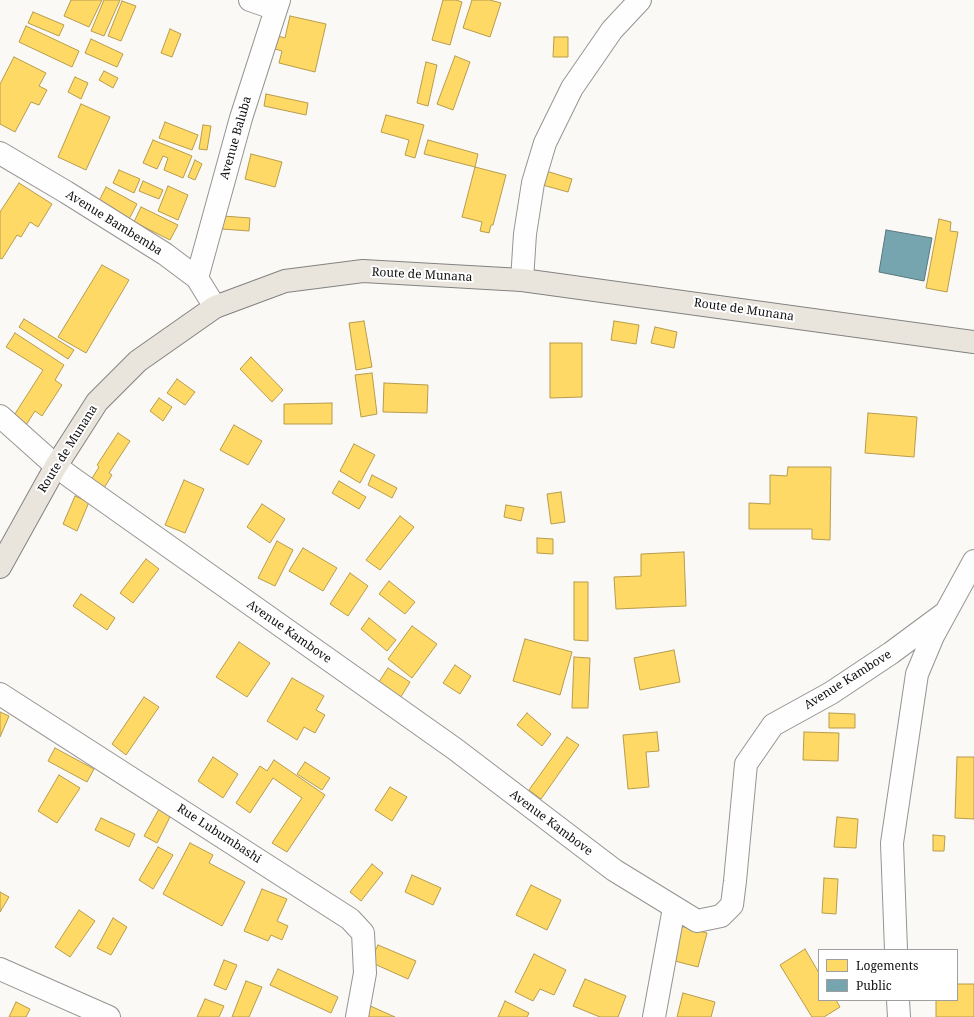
<!DOCTYPE html>
<html>
<head>
<meta charset="utf-8">
<style>
  body { margin:0 }
  #map { position:relative; width:974px; height:1017px; overflow:hidden; background:#faf9f5; font-family:"Noto Serif",serif }
  canvas { display:block }
  .legend { position:absolute; left:818px; top:949px; width:140px; height:52px; box-sizing:border-box; background:#fff; border:1px solid #9f9f9f; margin:0; padding:5px 7px; list-style:none; font-size:12px; color:#0f0f0f }
  .legend li { display:flex; align-items:center; gap:8px; height:20px }
  .legend b { width:20px; border:1px solid #9f9f9f }
</style>
</head>
<body>
<div id="map">
<canvas width="974" height="1017"></canvas>
<ul class="legend">
<li><b style="height:11px;background:#ffd966"></b>Logements</li>
<li><b style="height:11px;background:#76a5af"></b>Public</li>
</ul>
</div>
<script>
const ctx = document.querySelector('canvas').getContext('2d');
ctx.lineJoin = 'round';
function paint(path, color) { ctx.fillStyle = color; ctx.fill(path, 'evenodd'); }
const shape = rows => new Path2D(rows.map(r => 'M' + r).join(''));
function trace(path, color, width, dash) { ctx.strokeStyle = color; ctx.lineWidth = width; ctx.lineCap = dash ? 'butt' : 'round'; ctx.setLineDash(dash || []); ctx.stroke(path); }
function label(font, color, halo, rows, align = 'center') {
  ctx.font = font + ' "Noto Serif",serif'; ctx.lineWidth = 4; ctx.setLineDash([]); ctx.textBaseline = 'middle'; ctx.strokeStyle = halo; ctx.fillStyle = color; for (const [text, x, y, turn = 0] of rows) {
    ctx.save(); ctx.translate(x, y); ctx.rotate((+turn || 0) * Math.PI / 180); ctx.textAlign = isNaN(turn) ? turn : align; if (halo) ctx.strokeText(text, 0, 0); ctx.fillText(text, 0, 0); ctx.restore();
  }
}
const homes = shape([
  [71,0,102,0,89,27,64,16,71,0],
  [104,0,120,0,104,36,91,31,104,0],
  [443,0,456,0,462,2,450,45,432,40,443,0],
  [472,0,490,0,501,3,490,37,463,28,472,0],
  [122,1,136,6,121,41,108,36,122,1],
  [33,12,64,25,59,36,28,23,33,12],
  [290,16,326,24,315,72,279,63,282,51,268,47,271,34,285,38,290,16],
  [26,26,79,51,72,67,19,42,26,26],
  [170,29,181,34,172,57,161,53,170,29],
  [554,37,568,37,568,57,553,57,554,37],
  [91,39,123,54,117,67,85,53,91,39],
  [455,56,470,62,453,110,437,104,455,56],
  [14,57,46,73,39,86,47,90,39,105,31,102,15,132,0,124,0,84,14,57],
  [426,62,437,65,428,106,417,103,426,62],
  [104,71,118,78,113,88,99,80,104,71],
  [75,77,88,83,81,99,68,92,75,77],
  [266,94,308,103,306,115,264,106,266,94],
  [81,104,110,117,86,170,58,157,81,104],
  [386,115,424,125,415,158,405,155,409,140,381,132,386,115],
  [165,122,198,135,192,150,159,138,165,122],
  [203,125,211,126,207,150,199,149,203,125],
  [153,140,192,156,183,178,164,170,168,158,163,156,157,169,143,163,153,140],
  [428,140,478,154,475,167,424,154,428,140],
  [251,154,282,162,275,187,245,179,251,154],
  [195,160,202,164,195,180,188,177,195,160],
  [475,167,506,175,493,225,491,225,489,233,480,231,482,222,462,217,475,167],
  [119,170,140,179,134,193,113,183,119,170],
  [543,170,572,179,568,192,539,184,543,170],
  [143,181,163,190,159,199,139,191,143,181],
  [19,183,52,204,38,227,30,222,21,237,17,235,2,259,0,258,0,212,19,183],
  [168,186,188,195,178,220,158,211,168,186],
  [106,187,137,204,129,219,98,203,106,187],
  [141,207,178,225,170,240,134,222,141,207],
  [223,216,250,218,249,231,222,229,223,216],
  [939,219,951,222,950,231,958,232,947,292,926,288,939,219],
  [102,265,129,280,86,353,58,337,102,265],
  [24,319,74,350,68,359,19,327,24,319],
  [364,321,372,367,356,370,349,323,364,321],
  [614,321,639,325,636,344,611,340,614,321],
  [655,327,677,332,674,348,651,343,655,327],
  [15,333,64,365,55,380,62,385,42,416,35,411,26,425,13,417,43,370,6,347,15,333],
  [550,343,582,343,582,397,550,398,550,343],
  [251,357,283,390,272,402,240,369,251,357],
  [372,373,377,414,361,417,355,375,372,373],
  [177,379,195,392,185,405,167,393,177,379],
  [384,383,428,385,427,413,383,412,384,383],
  [159,398,172,407,163,421,150,411,159,398],
  [332,403,332,424,284,424,284,404,332,403],
  [868,413,917,417,914,457,865,453,868,413],
  [234,425,262,441,248,465,220,450,234,425],
  [118,433,130,441,109,473,112,475,104,488,91,480,99,467,97,465,118,433],
  [354,444,375,455,360,483,340,471,354,444],
  [788,467,831,467,830,540,812,539,812,529,749,529,749,503,770,504,770,475,787,476,788,467],
  [372,475,397,488,392,498,368,485,372,475],
  [184,480,204,489,185,533,165,525,184,480],
  [339,481,366,497,359,509,332,493,339,481],
  [561,492,565,522,551,524,547,494,561,492],
  [75,496,89,502,77,531,63,524,75,496],
  [262,504,285,519,270,543,247,527,262,504],
  [506,505,524,508,521,521,504,517,506,505],
  [400,516,414,527,380,570,366,560,400,516],
  [537,538,553,539,553,554,537,553,537,538],
  [277,541,293,550,275,586,258,578,277,541],
  [303,548,337,568,323,591,289,571,303,548],
  [684,552,686,606,616,609,614,577,641,576,641,554,684,552],
  [146,559,159,569,133,603,120,593,146,559],
  [350,573,368,586,348,616,330,604,350,573],
  [389,581,415,602,405,614,379,594,389,581],
  [574,582,588,582,588,641,574,640,574,582],
  [81,594,115,618,107,630,73,606,81,594],
  [369,618,396,640,387,651,361,629,369,618],
  [412,626,437,644,412,678,388,659,412,626],
  [525,639,572,652,560,695,513,681,525,639],
  [239,642,270,663,247,697,216,677,239,642],
  [674,650,680,682,640,690,634,658,674,650],
  [574,657,590,658,588,708,572,708,574,657],
  [455,665,471,676,460,694,443,683,455,665],
  [388,668,410,682,397,703,375,688,388,668],
  [292,678,324,696,316,710,325,715,315,733,304,727,297,740,267,721,292,678],
  [144,697,159,707,126,755,112,744,144,697],
  [0,712,9,716,0,737,0,712],
  [527,713,551,734,542,746,517,725,527,713],
  [829,713,855,714,855,728,829,728,829,713],
  [657,732,659,751,646,752,649,787,628,789,623,735,657,732],
  [804,732,839,733,838,761,803,760,804,732],
  [567,737,579,745,541,799,529,790,567,737],
  [55,748,94,769,87,782,48,761,55,748],
  [213,757,238,774,223,798,198,781,213,757],
  [957,757,974,757,974,819,955,818,957,757],
  [274,760,325,795,287,852,272,843,302,798,273,778,250,813,236,803,260,766,267,771,274,760],
  [305,762,330,778,322,790,297,774,305,762],
  [59,775,80,788,57,823,38,811,59,775],
  [390,787,407,797,392,821,375,810,390,787],
  [159,809,171,815,157,843,144,836,159,809],
  [837,817,858,819,856,848,834,847,837,817],
  [101,818,135,834,129,847,95,830,101,818],
  [933,835,945,836,944,851,933,851,933,835],
  [190,843,213,855,209,863,245,882,222,926,163,894,190,843],
  [158,847,173,855,153,889,139,880,158,847],
  [372,864,383,873,361,901,350,892,372,864],
  [412,875,441,888,433,905,405,892,412,875],
  [824,878,838,879,836,914,822,913,824,878],
  [531,885,561,900,547,930,516,915,531,885],
  [262,889,287,899,277,921,288,926,282,940,271,935,268,941,244,931,262,889],
  [0,892,9,897,0,912,0,892],
  [79,910,95,921,70,957,55,947,79,910],
  [113,918,127,927,111,955,97,948,113,918],
  [676,925,707,933,698,967,667,959,676,925],
  [378,945,416,961,408,979,370,962,378,945],
  [805,949,819,973,819,1000,836,1000,840,1007,824,1017,812,1017,780,965,805,949],
  [534,954,566,970,554,995,540,989,533,1001,515,992,534,954],
  [224,960,237,965,226,990,214,985,224,960],
  [278,969,338,997,331,1013,270,985,278,969],
  [585,979,626,996,618,1017,600,1017,573,1006,585,979],
  [246,981,262,987,249,1017,232,1017,246,981],
  [957,984,974,984,974,1017,936,1017,936,1000,957,1000,957,984],
  [683,993,715,1002,711,1017,677,1017,683,993],
  [205,999,224,1006,219,1017,197,1017,205,999],
  [505,1001,529,1013,527,1017,498,1017,505,1001],
  [16,1002,30,1009,26,1017,9,1017,16,1002],
  [368,1005,395,1017,363,1017,368,1005]
]);
const public = shape([
  [886,230,932,238,924,281,879,272,886,230]
]);
const minor = shape([
  [250,0,276,9],
  [0,153,66,192,165,254,197,278,215,307],
  [197,278,241,118,279,0],
  [522,280,525,234,533,183,545,143,572,88,612,30,640,0],
  [0,416,56,466,72,478,455,749,614,870,697,921,721,916,732,905,735,881,746,764,773,725,831,693,891,653,945,613],
  [0,694,350,919,363,933,365,973,357,1017],
  [896,950,892,843,917,674,933,636,974,561],
  [0,969,109,1017],
  [898,1000,899,1017],
  [654,1017,674,908]
]);
const major = shape([
  [0,567,56,466,97,402,138,361,215,307,285,281,363,271,522,280,974,342]
]);
const streetNames = [
  ["Avenue Baluba",236,138,-74],
  ["Avenue Bambemba",114,223,32],
  ["Route de Munana",422,275,3],
  ["Route de Munana",744,310,8],
  ["Route de Munana",68,449,-58],
  ["Avenue Kambove",289,632,35],
  ["Avenue Kambove",848,680,-32],
  ["Avenue Kambove",551,823,37],
  ["Rue Lubumbashi",219,834,33]
];
paint(homes, '#ffd966');
trace(homes, '#b79c4c', 1);
paint(public, '#76a5af');
trace(public, '#57787f', 1);
trace(minor, '#959493', 24);
trace(major, '#828280', 24);
trace(minor, '#fefefe', 22);
trace(major, '#eae5dc', 22);
label('12px', '#0f0f0f', '#fff', streetNames);
</script>
</body>
</html>
